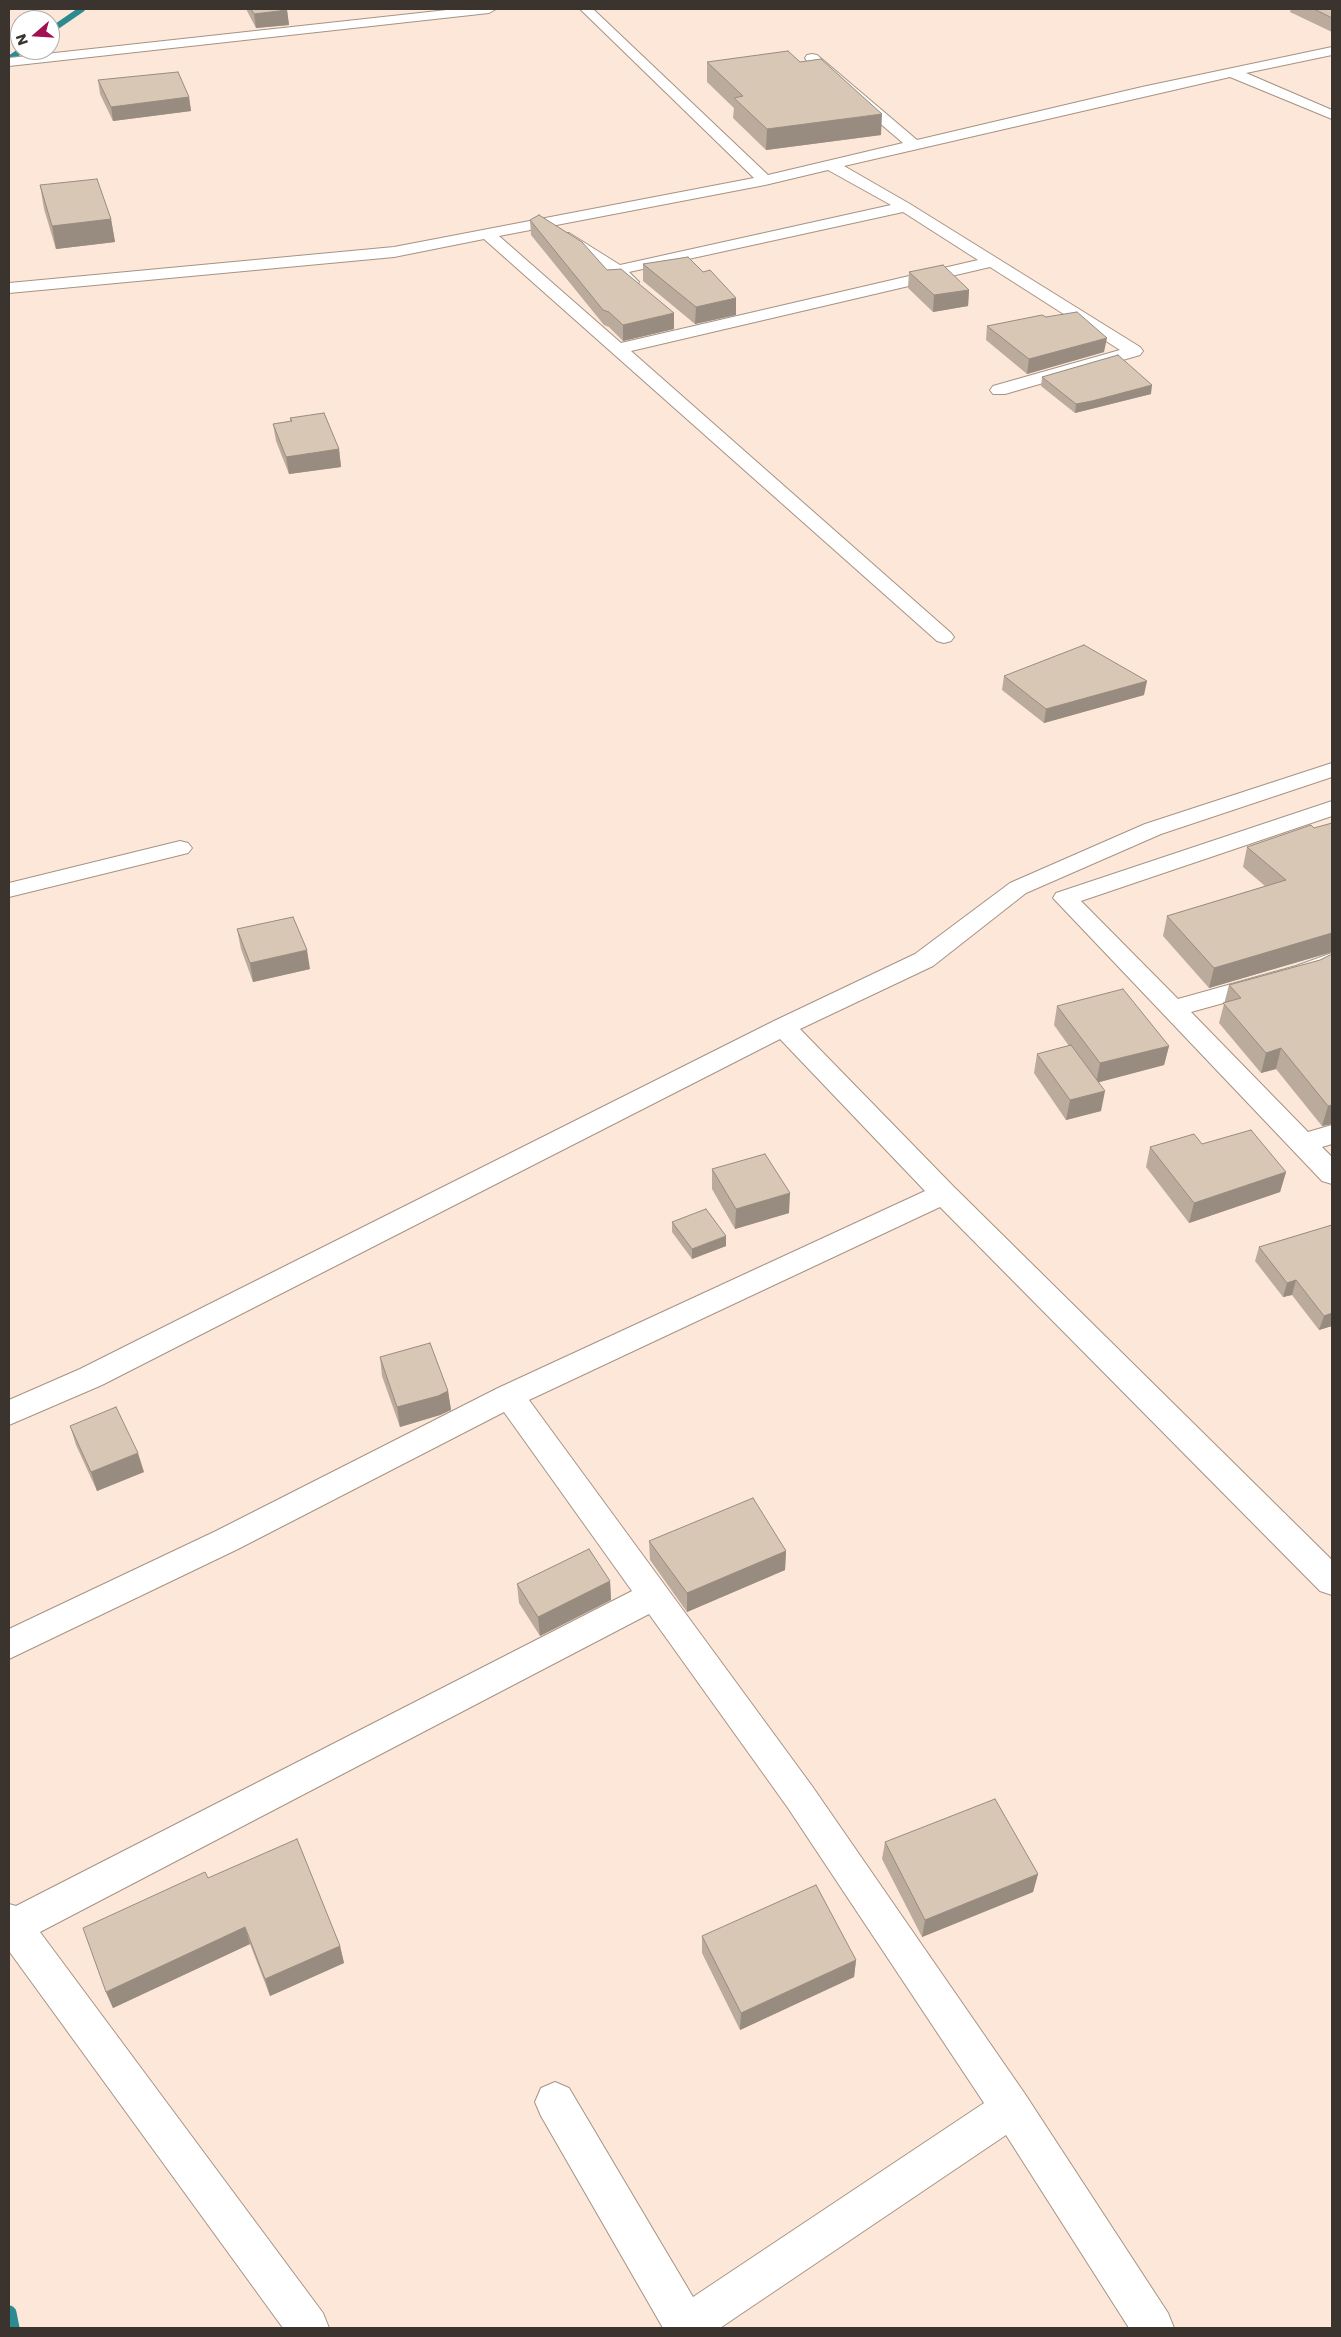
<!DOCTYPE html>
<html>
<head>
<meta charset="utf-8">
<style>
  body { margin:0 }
  #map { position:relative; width:1341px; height:2337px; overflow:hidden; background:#fce7d8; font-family:Poppins,sans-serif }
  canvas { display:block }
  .frame { position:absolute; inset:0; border:10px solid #3b332d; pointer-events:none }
  .north { position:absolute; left:10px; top:10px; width:50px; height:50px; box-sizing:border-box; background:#fff; border:1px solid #b1adab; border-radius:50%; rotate:251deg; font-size:14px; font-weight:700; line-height:20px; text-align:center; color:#3b332d }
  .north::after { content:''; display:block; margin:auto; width:18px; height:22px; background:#a20f52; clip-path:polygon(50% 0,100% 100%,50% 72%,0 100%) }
</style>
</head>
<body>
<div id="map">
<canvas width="1341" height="2337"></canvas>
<div class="frame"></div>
<div class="north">N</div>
</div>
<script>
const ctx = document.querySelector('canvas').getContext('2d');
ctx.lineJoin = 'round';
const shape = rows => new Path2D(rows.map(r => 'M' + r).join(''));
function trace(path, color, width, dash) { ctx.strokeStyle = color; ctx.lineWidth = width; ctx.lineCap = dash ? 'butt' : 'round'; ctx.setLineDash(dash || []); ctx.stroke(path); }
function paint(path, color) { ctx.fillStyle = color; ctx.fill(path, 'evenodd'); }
const streamFar1 = shape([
  [50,31,82,9],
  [9,59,22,50]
]);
const stream = shape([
  [9,2313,12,2328]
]);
const minor = shape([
  [456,9,496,9,489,13,9,66,9,58,456,9],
  [580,9,593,9,768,175,903,143,807,61,805,58,807,55,812,54,817,55,917,140,1142,87,1332,47,1332,55,1246,73,1332,110,1332,119,1230,77,844,166,910,204,1140,347,1143,351,1140,355,1005,394,993,394,990,390,993,386,1120,350,990,267,631,351,951,633,954,637,951,641,944,643,937,641,484,239,394,257,9,293,9,283,394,247,754,178,580,9],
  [828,170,891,205,620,265,569,233,557,233,555,236,611,273,625,285,631,287,637,285,639,282,629,272,903,212,978,260,621,343,499,236,765,185,828,170],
  [1332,763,1332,777,1161,834,1026,893,933,966,800,1029,954,1187,1332,1560,1332,1595,1320,1591,940,1207,529,1400,812,1786,1025,2094,1168,2313,1174,2328,1129,2328,1006,2135,720,2328,663,2328,541,2116,535,2102,541,2088,555,2082,569,2088,693,2297,984,2103,788,1808,649,1614,40,1932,323,2313,329,2328,283,2328,9,1951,9,1904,16,1906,632,1591,504,1412,238,1549,9,1659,9,1629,216,1531,498,1388,925,1191,780,1039,102,1385,9,1425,9,1400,80,1369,774,1021,915,954,1010,883,1145,824,1332,763],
  [1332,801,1332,816,1081,901,1178,999,1296,966,1332,953,1332,970,1314,978,1191,1012,1308,1132,1332,1125,1332,1144,1322,1147,1332,1157,1332,1184,1322,1181,1053,898,1056,893,1332,801],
  [180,841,188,843,192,848,188,853,9,897,9,883,180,841]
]);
const wall = shape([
  [246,9,286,9,287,10,289,25,256,28],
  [1291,9,1332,9,1332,32,1290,12],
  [707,62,881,135,766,150,733,118,734,108,707,82],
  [98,80,189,97,191,111,113,121,100,94],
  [40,185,111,219,115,242,56,249,44,209],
  [530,220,607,270,674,329,623,341,609,327,604,325,531,235],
  [643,264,703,272,736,298,736,315,695,324,643,281],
  [909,272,969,290,968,306,933,312,908,288],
  [1046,317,1104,352,1027,374,986,340,987,326],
  [1042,377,1151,394,1075,413,1041,386],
  [290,418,339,449,341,467,289,474,276,441,273,424,290,421],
  [1004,676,1144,695,1044,723,1002,690],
  [1332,823,1332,952,1209,988,1163,936,1167,916,1265,886,1243,867,1247,847],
  [237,929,310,969,253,982,241,949],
  [1320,960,1332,1124,1322,1126,1276,1069,1261,1073,1219,1023,1229,985],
  [1057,1006,1169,1046,1164,1065,1099,1082,1101,1111,1066,1120,1034,1073,1037,1054,1069,1046,1054,1025],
  [1202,1144,1286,1172,1280,1192,1189,1223,1146,1167,1150,1147],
  [712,1169,789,1213,735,1229,712,1189],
  [672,1222,726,1246,692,1259,672,1232],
  [1332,1225,1332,1326,1319,1330,1292,1295,1283,1297,1255,1261,1259,1247],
  [380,1357,448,1391,451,1410,440,1415,400,1427,382,1376],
  [70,1426,144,1472,97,1491,76,1445],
  [649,1541,786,1551,785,1570,687,1612,650,1560],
  [610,1581,611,1600,540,1636,519,1603,517,1584],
  [885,1842,1038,1874,1033,1892,922,1937,882,1859],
  [208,1878,340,1946,344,1963,270,1996,250,1944,113,2008,106,1992],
  [702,1936,856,1960,854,1977,740,2030,702,1953]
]);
const shadedWall = shape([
  [287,10,289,25,256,28,254,14],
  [189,97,191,111,113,121,111,107],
  [882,114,881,135,766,150,767,129],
  [111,219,115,242,56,249,52,226],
  [969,290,968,306,933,312,934,295],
  [736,298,736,315,695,324,696,307],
  [674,313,674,329,623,341,623,325],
  [1107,338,1104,352,1027,374,1029,359],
  [1152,385,1151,394,1075,413,1076,404],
  [339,449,341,467,289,474,286,457],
  [1147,681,1144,695,1044,723,1046,709],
  [1332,933,1332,952,1209,988,1214,968],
  [307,950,310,969,253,982,250,963],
  [1169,1046,1164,1065,1096,1083,1100,1063],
  [1281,1048,1276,1069,1261,1073,1266,1053],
  [1105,1091,1101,1111,1066,1120,1070,1100],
  [1332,1105,1332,1124,1322,1126,1328,1106],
  [1286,1172,1280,1192,1189,1223,1194,1203],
  [790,1193,789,1213,735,1229,736,1209],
  [726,1236,726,1246,692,1259,692,1249],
  [1296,1280,1292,1295,1283,1297,1287,1283],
  [1332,1313,1332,1326,1319,1330,1324,1316],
  [448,1391,451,1410,440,1415,400,1427,397,1407],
  [138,1453,144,1472,97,1491,91,1472],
  [786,1551,785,1570,687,1612,687,1593],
  [610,1581,611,1600,540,1636,538,1617],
  [1038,1874,1033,1892,922,1937,925,1920],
  [245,1927,250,1944,113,2008,106,1992],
  [340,1946,344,1963,270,1996,265,1979],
  [856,1960,854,1977,740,2030,741,2013]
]);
const building = shape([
  [251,9,286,9,287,10,254,14,251,9],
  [1314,9,1332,9,1332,18,1314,9],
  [788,51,800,62,821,59,882,114,767,129,734,98,743,96,707,62,788,51],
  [178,72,189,97,111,107,98,80,178,72],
  [97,179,111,219,52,226,40,185,97,179],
  [539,215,582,242,607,270,621,269,674,313,623,325,609,312,603,310,530,220,539,215],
  [688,257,703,272,710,270,736,298,696,307,643,264,688,257],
  [943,265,969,290,934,295,909,272,943,265],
  [1077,312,1107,338,1029,359,987,326,1042,315,1046,317,1077,312],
  [1118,355,1152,385,1092,401,1076,404,1042,377,1118,355],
  [324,413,339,449,286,457,273,424,292,421,290,418,324,413],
  [1084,645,1147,681,1046,709,1004,676,1084,645],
  [1332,823,1332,933,1214,968,1167,916,1286,880,1247,847,1311,825,1314,828,1332,823],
  [293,917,307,950,250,963,237,929,293,917],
  [1332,954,1332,1105,1328,1106,1281,1048,1266,1053,1223,1003,1241,998,1229,985,1320,960,1332,954],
  [1123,989,1169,1046,1100,1063,1057,1006,1123,989],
  [1071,1045,1105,1091,1070,1100,1037,1054,1071,1045],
  [1251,1130,1286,1172,1194,1203,1150,1147,1194,1134,1202,1144,1251,1130],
  [765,1154,790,1193,736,1209,712,1169,765,1154],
  [706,1209,726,1236,692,1249,672,1222,706,1209],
  [1332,1225,1332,1313,1324,1316,1296,1280,1287,1283,1259,1247,1332,1225],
  [430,1343,448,1391,438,1396,397,1407,380,1357,430,1343],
  [116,1407,138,1453,91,1472,70,1426,116,1407],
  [753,1498,786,1551,687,1593,649,1541,753,1498],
  [589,1549,610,1581,538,1617,517,1584,589,1549],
  [995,1799,1038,1874,925,1920,885,1842,995,1799],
  [297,1839,340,1946,265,1979,245,1927,106,1992,83,1928,205,1872,208,1878,297,1839],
  [816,1885,856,1960,741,2013,702,1936,816,1885]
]);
trace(streamFar1, '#2c8a92', 6);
trace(stream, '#2c8a92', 15);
trace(minor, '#a69384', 2);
paint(minor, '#fff');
paint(wall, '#bbab9d');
paint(shadedWall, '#988b7f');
paint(building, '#d9c7b6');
trace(building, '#988b7f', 1);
</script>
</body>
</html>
